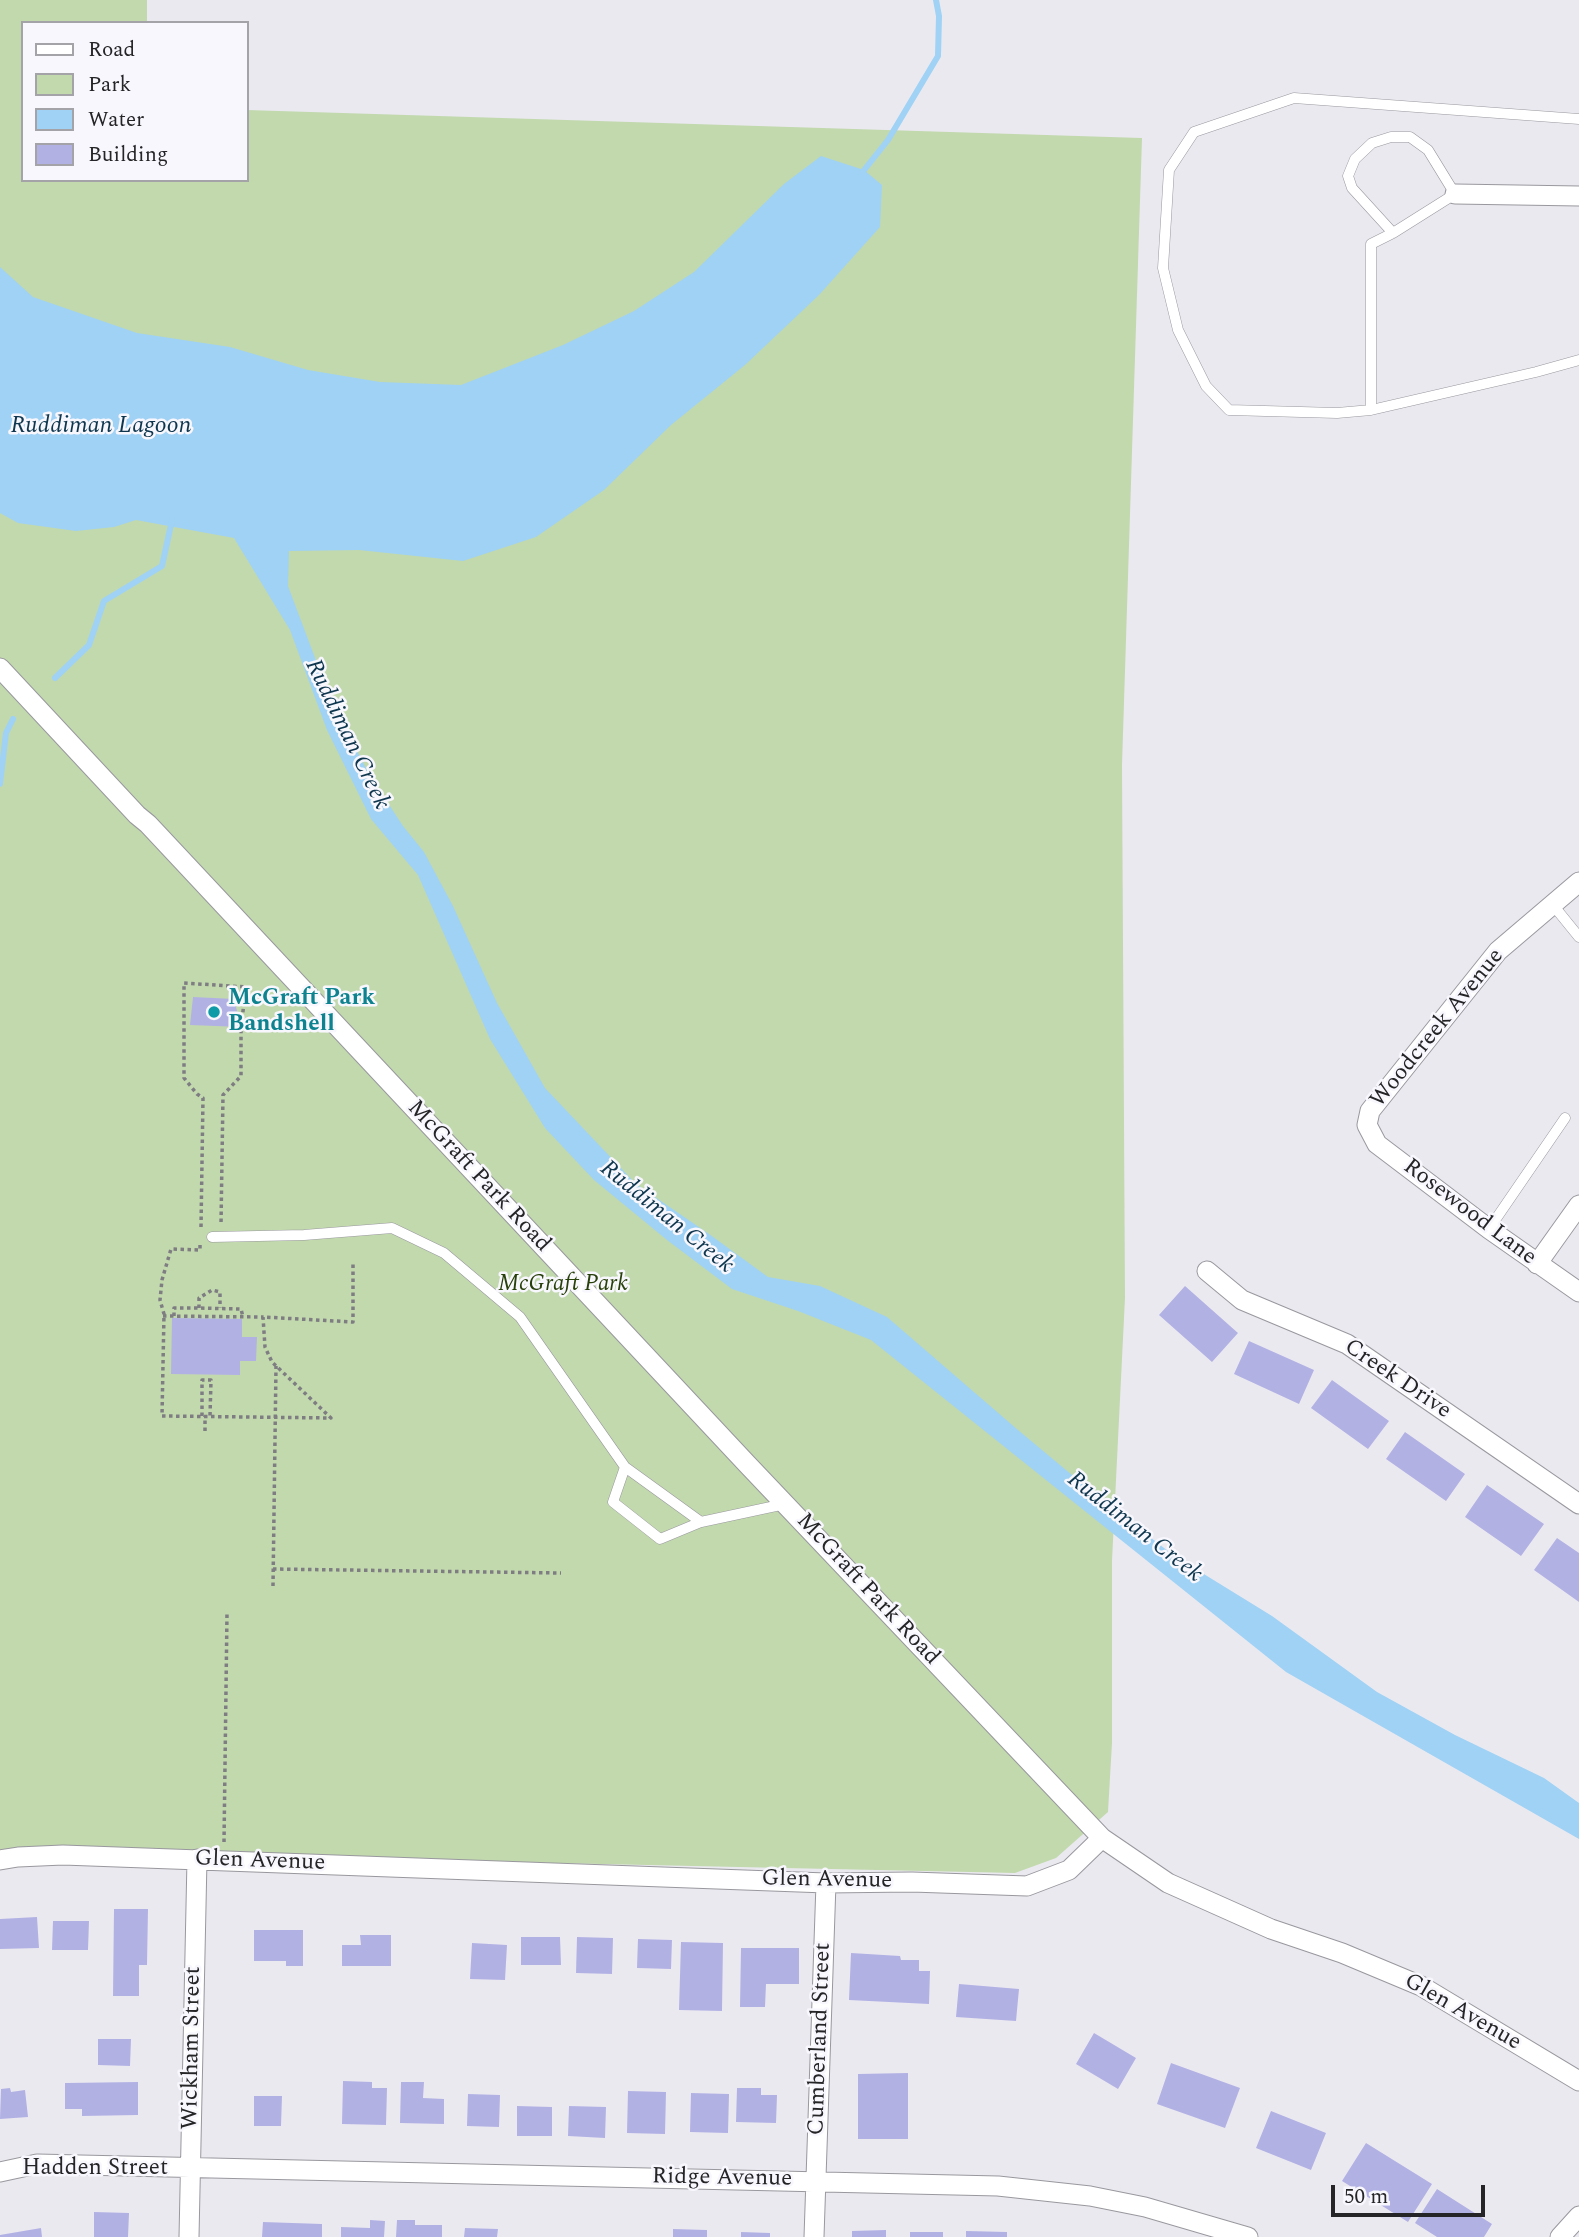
<!DOCTYPE html>
<style>
body{margin:0}
#map{position:relative;width:1579px;height:2237px;overflow:hidden;background:#ebe9f0;font-family:Spectral,serif}
canvas{display:block}
.legend{position:absolute;left:21px;top:21px;width:228px;height:161px;box-sizing:border-box;background:#f8f7fd;border:2px solid #a4a3a7;margin:0;padding:9px 12px;list-style:none;font-size:21px;color:#252527}
.legend li{display:flex;align-items:center;gap:14px;height:35px}
.legend b{width:35px;border:2px solid #a4a3a7}
.scale{position:absolute;left:1331px;top:2185px;width:154px;height:32px;box-sizing:border-box;border:4px solid #252527;border-top:0;padding-left:9px;font-size:21px;line-height:24px;white-space:nowrap;color:#252527;-webkit-text-stroke:5px #f8f7fd;paint-order:stroke}
</style>
<div id="map">
<canvas width="1579" height="2237"></canvas>
<ul class="legend">
<li><b style="height:9px;background:#fff"></b>Road</li>
<li><b style="height:19px;background:#c2d9ae"></b>Park</li>
<li><b style="height:19px;background:#9fd2f5"></b>Water</li>
<li><b style="height:19px;background:#b2b1e4"></b>Building</li>
</ul>
<div class="scale">50 m</div>
</div>
<script>
const context = document.querySelector('canvas').getContext('2d');
context.lineJoin = 'round';
function fillPath(path, color) { context.fillStyle = color; context.fill(path, 'evenodd'); }
const poly = rows => new Path2D(rows.map(r => 'M' + r).join(''));
function stroke(path, color, width, dash) { context.strokeStyle = color; context.lineWidth = width; context.lineCap = dash ? 'butt' : 'round'; context.setLineDash(dash || []); context.stroke(path); }
function label(font, color, halo, rows, align = 'center') {
  context.font = font + ' Spectral,serif'; context.lineWidth = 5; context.setLineDash([]); context.textBaseline = 'middle'; context.strokeStyle = halo; context.fillStyle = color; for (const [text, x, y, turn = 0] of rows) {
    context.save(); context.translate(x, y); context.rotate((+turn || 0) * Math.PI / 180); context.textAlign = isNaN(turn) ? turn : align; if (halo) context.strokeText(text, 0, 0); context.fillText(text, 0, 0); context.restore();
  }
}
fillPath(poly([
 [0,0,147,0,147,23,23,23,23,180,247,180,247,110,1142,138,1122,765,1125,1298,1112,1561,1112,1743,1108,1812,1056,1858,1015,1873,0,1851]
]), '#c2d9ae');
fillPath(poly([
 [821,156,864,170,882,185,880,227,819,295,745,365,671,425,604,490,536,537,463,561,359,550,289,551,288,586,332,703,369,774,403,826,424,852,453,906,497,1003,545,1088,636,1184,709,1234,768,1277,820,1286,887,1317,1018,1430,1096,1495,1173,1555,1272,1616,1377,1692,1455,1735,1544,1778,1579,1803,1579,1839,1286,1672,871,1340,798,1311,732,1289,667,1240,594,1180,545,1128,490,1039,418,875,371,819,327,730,290,630,234,538,136,520,114,527,76,531,18,523,0,513,0,267,33,297,137,333,230,347,308,370,380,382,461,385,563,345,634,311,694,272,784,184]
]), '#9fd2f5');
stroke(poly([
 [861,174,888,140,938,56,939,16,936,0],
 [55,678,89,645,104,601,162,566,172,520],
 [0,784,6,733,13,719]
]), '#9fd2f5', 6);
fillPath(poly([
 [193,997,234,999,241,1027,190,1025],
 [1185,1286,1238,1333,1212,1362,1159,1315],
 [172,1318,242,1319,242,1337,257,1337,256,1361,240,1361,240,1375,171,1374],
 [1249,1341,1314,1370,1299,1404,1234,1374],
 [1332,1380,1389,1421,1368,1449,1311,1408],
 [1405,1432,1465,1474,1446,1501,1386,1459],
 [1487,1485,1544,1524,1521,1556,1465,1517],
 [1557,1538,1579,1553,1579,1602,1534,1570],
 [114,1909,148,1909,147,1965,139,1965,139,1996,113,1996],
 [37,1917,39,1948,0,1949,0,1919],
 [53,1921,89,1921,88,1950,52,1950],
 [254,1930,303,1930,303,1966,286,1966,286,1961,254,1961],
 [360,1935,391,1935,391,1966,342,1966,342,1945,361,1945],
 [521,1937,560,1937,561,1965,521,1965],
 [577,1937,613,1938,612,1974,576,1973],
 [638,1939,672,1940,671,1969,637,1968],
 [681,1942,723,1943,722,2011,679,2010],
 [472,1943,507,1945,505,1980,470,1979],
 [741,1948,799,1948,799,1984,766,1984,765,2007,740,2007],
 [851,1953,900,1956,901,1960,919,1960,919,1971,930,1971,929,2004,849,2000],
 [959,1984,1019,1989,1016,2021,956,2017],
 [1094,2033,1136,2058,1118,2089,1076,2064],
 [98,2039,131,2039,130,2066,98,2065],
 [1171,2063,1240,2088,1225,2128,1157,2104],
 [908,2073,908,2139,858,2139,858,2074],
 [343,2081,372,2082,372,2088,387,2088,386,2125,342,2124],
 [138,2082,138,2115,82,2116,82,2109,65,2109,65,2083],
 [401,2082,424,2082,423,2098,444,2099,444,2124,400,2123],
 [10,2088,11,2092,25,2090,28,2117,0,2119,1,2089],
 [737,2088,761,2088,761,2095,777,2095,776,2123,736,2122],
 [628,2091,666,2092,665,2134,627,2133],
 [691,2093,729,2094,728,2133,690,2132],
 [468,2094,500,2095,499,2127,467,2126],
 [254,2096,282,2096,281,2126,254,2126],
 [517,2106,552,2107,552,2136,517,2136],
 [569,2106,606,2107,605,2138,568,2136],
 [1271,2111,1326,2133,1311,2170,1256,2148],
 [1366,2143,1432,2184,1408,2222,1342,2181],
 [1437,2189,1492,2224,1484,2237,1437,2237,1415,2223],
 [94,2212,129,2213,128,2237,94,2237],
 [370,2220,385,2221,384,2237,341,2237,341,2227,370,2228],
 [397,2220,415,2220,415,2225,442,2225,442,2237,396,2237],
 [263,2222,322,2224,322,2237,262,2237],
 [41,2228,42,2237,0,2237,0,2235],
 [465,2228,498,2229,497,2237,464,2237],
 [673,2229,707,2230,707,2237,673,2237],
 [886,2230,886,2237,852,2237,852,2231],
 [966,2231,1007,2232,1007,2237,966,2237],
 [741,2232,770,2233,770,2237,741,2237],
 [910,2232,943,2232,943,2237,910,2237]
]), '#b2b1e4');
const lane = poly([
 [1393,233,1352,188,1348,176,1355,159,1372,143,1391,137,1410,137,1428,150,1455,194,1393,233,1371,244,1371,410,1536,372,1579,360],
 [1371,410,1337,413,1229,410,1206,386,1178,330,1163,268,1169,170,1194,132,1294,98,1579,119],
 [1553,905,1579,937],
 [1489,1229,1565,1118],
 [212,1237,304,1235,392,1228,444,1253,520,1317,625,1467,701,1522,785,1504],
 [625,1467,613,1502,660,1539,701,1522]
]);
const street = poly([
 [1455,194,1579,196],
 [0,668,137,815,148,824,747,1464,1102,1838,1168,1883,1271,1929,1342,1953,1421,1986,1579,2081],
 [1579,882,1498,951,1370,1111,1367,1125,1377,1144,1489,1229,1579,1292],
 [1537,1264,1579,1205],
 [1207,1271,1242,1300,1347,1344,1579,1504],
 [0,1860,18,1857,63,1855,826,1883,912,1882,1027,1886,1069,1870,1102,1838],
 [0,2172,37,2164,998,2186,1090,2196,1145,2207,1248,2237],
 [189,2237,197,1859],
 [814,2237,826,1883],
 [1560,2237,1579,2216]
]);
stroke(lane, '#99989e', 11);
stroke(street, '#99989e', 21);
stroke(poly([
 [201,1227,203,1098,197,1094,184,1078,184,983,246,987,241,1027,241,1076,223,1095,221,1224],
 [200,1245,200,1250,171,1249,162,1280,160,1300,164,1314,162,1416,331,1418,272,1362,265,1347,263,1317,353,1322,353,1263],
 [199,1308,199,1298,212,1290,220,1292,220,1308],
 [163,1316,263,1317],
 [174,1316,174,1308,199,1308,241,1309,243,1317],
 [202,1416,202,1380,211,1380,210,1416],
 [205,1431,205,1416],
 [273,1569,561,1573],
 [273,1586,276,1366],
 [224,1842,227,1613]
]), '#7e7d82', 3.5, [3.5, 3.5]);
stroke(lane, '#fff', 10);
stroke(street, '#fff', 19);
for (const [x, y, r, color] of [
 [214,1012,7,"#0f9aa8"]
]) { const dot = new Path2D(); dot.arc(x, y, r, 0, 2 * Math.PI); context.fillStyle = color; context.fill(dot); stroke(dot, '#f8f7fd', 2.5); }
label('bold 23px', '#0d838f', '#f8f7fd', [
 ["McGraft Park",228,999],
 ["Bandshell",228,1025]
], 'left');
label('23px', '#252527', '#f8f7fd', [
 ["Woodcreek Avenue",1438,1029,-51],
 ["McGraft Park Road",478,1177,47],
 ["Rosewood Lane",1469,1213,37],
 ["Creek Drive",1397,1380,34],
 ["McGraft Park Road",867,1590,47],
 ["Glen Avenue",260,1862,2],
 ["Glen Avenue",827,1881,1],
 ["Glen Avenue",1462,2013,30],
 ["Cumberland Street",821,2039,-88],
 ["Wickham Street",193,2048,-89],
 ["Hadden Street",95,2169],
 ["Ridge Avenue",722,2179,1]
]);
label('italic 23px', '#28400a', '#f8f7fd', [
 ["McGraft Park",563,1285]
]);
label('italic 24px', '#0e374f', '#f8f7fd', [
 ["Ruddiman Lagoon",101,427],
 ["Ruddiman Creek",346,735,64],
 ["Ruddiman Creek",666,1218,39],
 ["Ruddiman Creek",1134,1528,38]
]);
</script>
